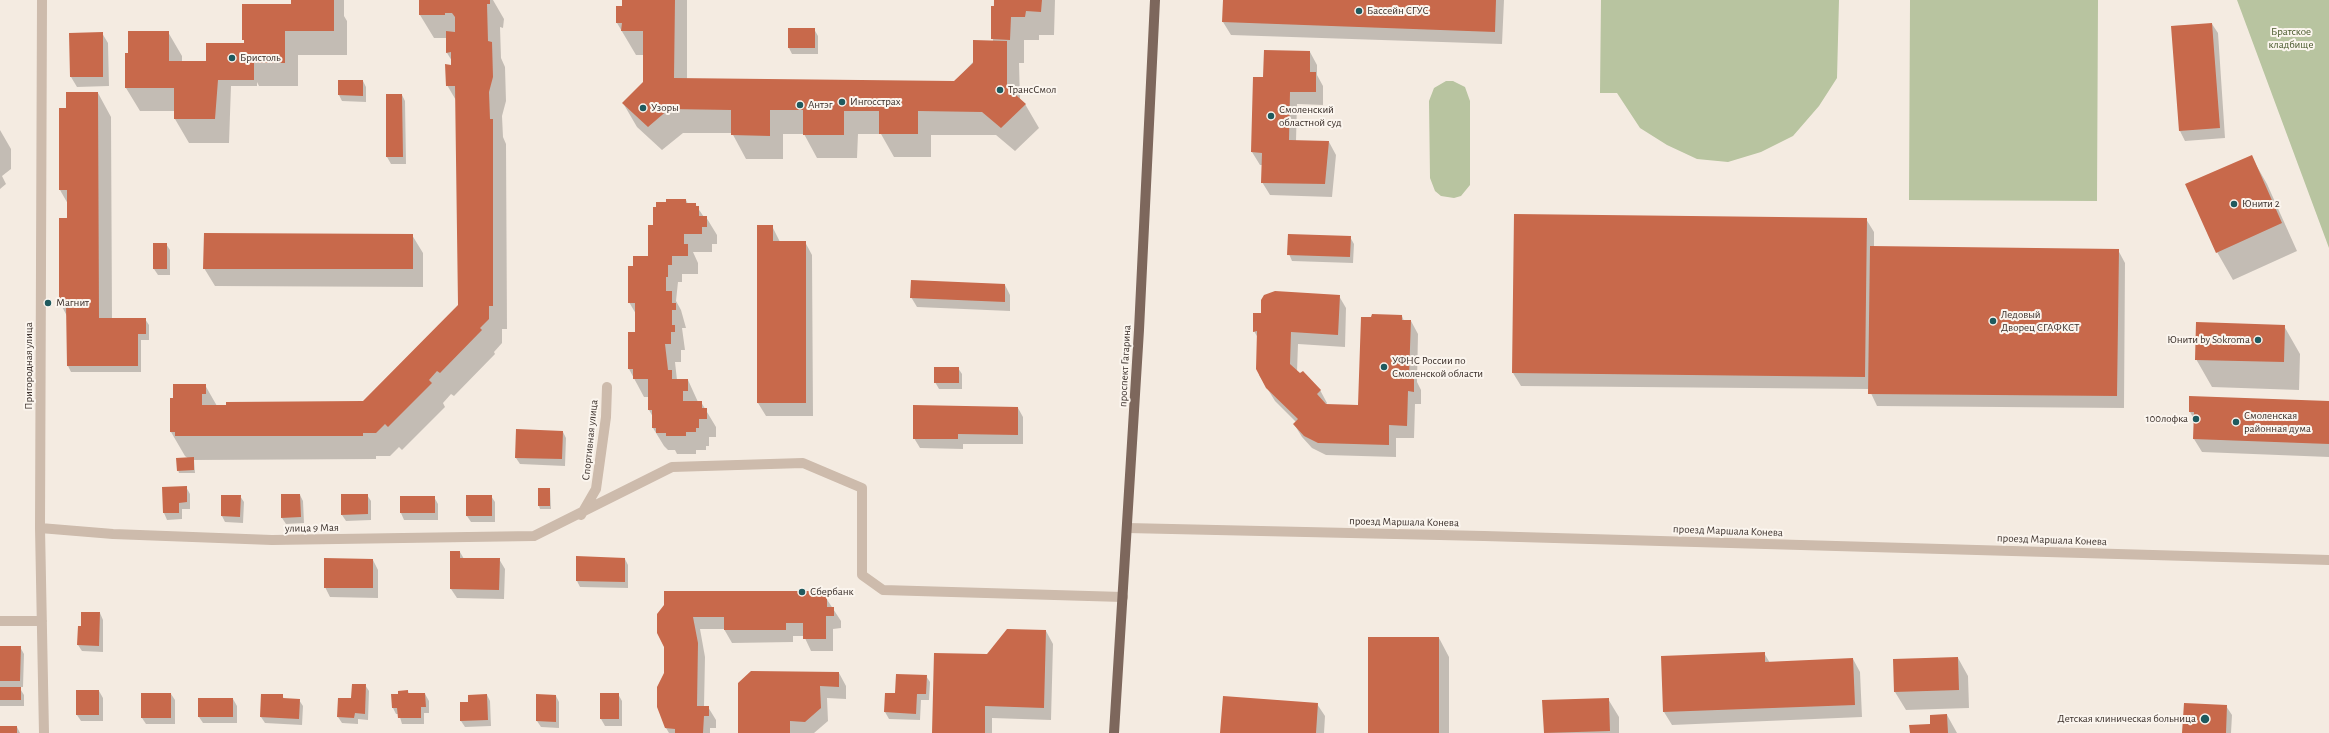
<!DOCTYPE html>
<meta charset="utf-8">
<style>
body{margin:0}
canvas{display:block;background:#f4ebe1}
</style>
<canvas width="2329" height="733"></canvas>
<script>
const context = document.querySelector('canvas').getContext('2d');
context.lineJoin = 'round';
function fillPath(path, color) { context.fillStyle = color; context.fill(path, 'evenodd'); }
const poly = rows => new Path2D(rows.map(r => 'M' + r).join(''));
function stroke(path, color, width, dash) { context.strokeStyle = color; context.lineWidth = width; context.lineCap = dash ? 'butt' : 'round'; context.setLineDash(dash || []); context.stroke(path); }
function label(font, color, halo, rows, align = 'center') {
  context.font = font + ' "Alegreya Sans",sans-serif'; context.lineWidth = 4; context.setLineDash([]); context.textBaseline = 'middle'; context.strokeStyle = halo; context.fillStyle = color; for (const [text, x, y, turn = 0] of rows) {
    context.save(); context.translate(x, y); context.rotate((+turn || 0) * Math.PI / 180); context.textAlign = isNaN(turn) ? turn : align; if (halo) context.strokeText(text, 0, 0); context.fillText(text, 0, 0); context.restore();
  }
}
fillPath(poly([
 [1601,0,1839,0,1837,78,1819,106,1793,136,1761,152,1728,162,1697,159,1667,145,1640,128,1617,93,1600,93],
 [1910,0,2098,0,2097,201,1909,200],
 [2237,0,2329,0,2329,248],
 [1446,81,1453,81,1465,87,1470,101,1470,185,1461,196,1454,198,1441,196,1435,191,1430,178,1429,101,1434,88]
]), '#b8c4a0');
fillPath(poly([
 [292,0,344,0,344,16,347,21,347,55,298,55,298,86,259,86,257,82,257,86,231,86,229,143,189,143,175,119,175,111,140,111,126,88,168,32,182,56,182,62,207,62,244,44,292,5],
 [420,0,493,0,504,19,503,28,500,27,501,58,505,67,506,101,502,116,503,137,506,144,507,329,502,329,502,343,494,352,495,354,454,396,451,394,443,403,445,407,402,450,399,447,390,456,376,456,376,459,194,460,195,473,179,473,178,470,189,459,185,456,171,432,171,399,205,385,217,406,363,402,459,306,457,102,447,85,452,61,447,53,447,38,434,38,420,15],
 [623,0,687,0,687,79,954,82,993,41,994,0,1055,0,1054,35,1039,35,1039,40,1024,40,1024,63,1019,63,1020,100,1025,104,1039,128,1015,151,996,135,931,135,931,157,894,157,881,134,858,134,857,158,817,158,804,134,783,134,783,159,746,159,732,133,683,133,662,150,637,127,623,103,644,83,644,55,636,55,617,23,617,7,622,7],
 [1224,0,1504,0,1502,44,1231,35,1223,22],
 [2212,24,2218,33,2225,138,2185,141,2180,131,2172,26],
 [814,29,818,36,818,54,792,54,789,48],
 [102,33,108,43,109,86,77,87,71,77,70,34],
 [1310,52,1317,65,1317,75,1323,86,1323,105,1297,104,1296,141,1329,142,1336,155,1332,197,1270,195,1262,182,1263,165,1260,165,1252,152,1254,78,1264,78],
 [363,81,366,87,366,102,342,101,339,95],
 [98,93,111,117,112,319,145,319,149,325,149,340,141,340,141,372,71,372,68,366,67,316,60,303,68,204,60,190],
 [387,95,402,95,405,101,406,164,391,164,387,157],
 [0,130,11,149,11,169,2,176,6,184,0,189],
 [2251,156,2267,184,2297,251,2233,280,2217,252],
 [686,200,688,204,695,204,704,217,706,217,717,235,717,244,712,244,712,252,693,252,698,263,698,274,682,274,682,282,678,282,676,301,681,310,686,328,682,328,685,350,681,350,681,362,675,362,677,380,688,380,698,402,701,402,716,427,716,437,709,437,709,446,706,446,706,450,696,450,696,454,677,454,675,450,668,450,664,446,653,428,653,417,649,410,649,397,644,397,629,369,629,333,636,333,636,314,629,302,634,267,649,257,654,226],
 [1866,219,1874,232,1874,247,2118,250,2125,263,2124,408,1877,406,1869,389,1521,386,1513,373],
 [758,226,772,226,780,242,805,242,812,255,813,416,766,416,758,403],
 [412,235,423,253,423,287,215,286,204,268],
 [1350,237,1354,244,1353,263,1292,261,1289,254],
 [166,244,170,250,170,275,158,275,154,269],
 [1005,285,1010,295,1010,311,917,307,911,297],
 [1270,293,1339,296,1346,308,1345,347,1298,344,1297,372,1320,390,1327,403,1326,405,1358,406,1402,316,1404,321,1411,321,1418,334,1417,382,1421,390,1421,404,1415,404,1414,438,1396,438,1396,457,1326,455,1312,448,1302,437,1294,424,1296,422,1275,401,1259,375,1258,338,1254,331,1262,314,1262,301],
 [2284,326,2300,354,2299,390,2212,387,2196,359],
 [958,368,962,374,962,389,939,389,935,382],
 [2329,402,2329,457,2202,452,2194,439,2195,421,2190,412],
 [1018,408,1023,417,1023,444,963,444,963,449,920,448,914,438],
 [563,432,566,438,565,466,520,464,516,458],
 [186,487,190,494,190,509,182,509,182,519,167,520,164,513,163,488],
 [550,489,551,509,540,509,539,506],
 [300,495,303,501,304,523,286,524,282,518],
 [367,495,371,501,371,520,346,521,342,515],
 [222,496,240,496,244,502,243,523,225,522,222,516],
 [467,496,491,496,495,502,495,522,471,522,467,516],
 [401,497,434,497,438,504,438,520,404,520,401,513],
 [460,552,464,559,499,559,505,569,504,599,457,598,451,589],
 [625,559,628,565,628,588,580,587,577,581],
 [373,560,378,570,378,598,330,597,325,587],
 [826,598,841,621,841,628,833,629,833,651,811,651,804,636,793,636,793,642,732,643,724,629,700,629,705,657,704,707,708,707,716,720,716,728,710,728,710,733,669,733,666,728,665,646,658,614],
 [100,613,103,620,103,652,82,651,78,645,79,627,82,627],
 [1046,631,1053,644,1051,720,992,718,992,733,933,733,987,655],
 [1439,638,1449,657,1449,733,1369,733],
 [0,647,20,647,24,654,23,687,19,687,24,695,24,706,0,706],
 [1764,653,1770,663,1853,659,1860,672,1862,717,1672,725,1664,712,1662,657],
 [1958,658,1968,676,1969,708,1906,710,1895,692],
 [839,673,846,686,846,699,827,698,828,721,814,733,739,733],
 [926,676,930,682,929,700,921,700,920,720,889,719,885,712,886,694,896,694],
 [365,685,369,691,368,720,358,719,358,724,342,723,338,717],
 [99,691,103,698,103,721,81,721,77,715],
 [408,691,409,694,425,694,429,701,429,713,424,713,424,724,402,724,399,714,396,714,393,708,399,695],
 [142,694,171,694,175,700,175,724,146,724,142,718],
 [601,694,618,694,622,701,622,726,605,726,601,719],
 [282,695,284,699,299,700,303,706,302,725,265,723,261,717],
 [487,695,490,701,491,726,465,727,461,721,469,703],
 [556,696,559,702,559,728,541,727,537,721],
 [233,699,237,706,237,723,203,723,199,717],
 [1608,699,1619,717,1619,733,1545,733,1543,701],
 [1317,704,1325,716,1324,733,1221,733],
 [2226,706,2232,715,2231,733,2183,733],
 [1947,715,1957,733,1911,733,1931,725],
 [0,727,17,727,20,733,0,733]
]), '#0003');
fillPath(poly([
 [291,0,334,0,334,31,285,31,285,63,254,63,254,80,218,80,215,119,174,119,174,88,125,88,125,53,128,53,128,31,169,31,169,61,206,61,206,43,244,43,244,40,242,40,242,4,291,4],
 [419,0,490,0,490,4,487,4,488,41,492,42,493,77,489,92,490,119,493,119,493,306,489,306,489,319,480,328,482,330,440,373,437,371,429,380,432,383,388,427,385,424,376,433,363,433,363,436,175,436,175,432,170,432,170,398,173,398,173,384,206,384,206,394,202,394,202,405,226,405,226,402,363,401,458,305,455,86,446,86,445,64,451,65,451,52,446,53,446,31,455,32,455,17,452,13,445,13,445,15,419,15],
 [622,0,675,0,674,78,954,81,973,63,973,40,1007,41,1007,87,1026,104,1001,128,982,112,918,111,918,134,879,134,879,111,844,111,844,135,803,135,803,110,770,110,770,136,731,135,731,110,669,109,648,127,622,103,643,82,643,31,621,31,622,23,616,23,616,6,622,6],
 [994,0,1042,0,1041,12,1026,11,1025,17,1011,17,1010,40,991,39,991,6,994,6],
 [1223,0,1496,0,1495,32,1222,22],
 [2212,23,2220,128,2179,131,2171,26],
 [788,28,815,28,815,48,788,48],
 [103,32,103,77,70,77,69,33],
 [1264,50,1310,51,1310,72,1316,72,1316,92,1290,92,1289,140,1329,141,1325,184,1261,183,1262,153,1251,152,1253,77,1263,77],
 [338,80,363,80,363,96,338,95],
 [66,92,98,92,99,318,146,318,146,334,138,334,138,366,67,366,66,304,59,304,59,218,67,218,67,190,59,190,59,108,66,108],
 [386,94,402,94,403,157,386,157],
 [2252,155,2282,223,2216,253,2185,184],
 [666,199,686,199,686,203,696,203,696,206,699,206,699,216,707,216,707,227,702,227,702,234,684,234,684,244,688,244,688,256,672,256,672,265,668,265,668,277,666,277,666,291,672,291,672,303,676,303,676,310,672,310,672,325,675,325,675,332,671,332,671,344,665,344,668,370,672,370,672,379,688,379,688,391,683,391,683,401,702,401,702,408,707,408,707,419,699,419,699,428,696,428,696,432,686,432,686,436,666,436,666,433,656,433,656,428,652,428,652,410,648,410,648,379,633,379,633,369,628,369,628,332,635,332,635,303,628,303,628,266,633,266,633,256,648,256,648,225,653,225,653,207,656,207,656,202,666,202],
 [1514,214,1867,218,1865,377,1512,373],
 [757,225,773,225,773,241,806,241,806,403,757,403],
 [204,233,413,234,413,269,203,269],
 [1288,234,1351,236,1350,257,1287,255],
 [153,243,167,243,167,269,153,269],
 [1870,246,2119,249,2117,396,1868,394],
 [911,280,1005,284,1005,302,910,298],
 [1275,291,1340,295,1338,335,1291,332,1290,364,1300,373,1303,371,1321,390,1317,394,1326,404,1358,405,1361,317,1371,317,1372,314,1402,315,1402,320,1411,320,1409,376,1414,376,1414,392,1408,391,1407,426,1389,425,1389,445,1318,443,1304,436,1293,424,1298,419,1266,388,1256,369,1257,331,1253,332,1253,313,1261,313,1261,300,1264,295],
 [2196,322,2285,325,2284,362,2195,360],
 [934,367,959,367,959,383,934,383],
 [2189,396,2329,401,2329,444,2193,439,2194,412,2189,412],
 [913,405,1018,407,1018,435,958,434,958,439,913,439],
 [516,429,563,431,562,459,515,458],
 [194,457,194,470,177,471,176,458],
 [187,486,187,502,179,503,179,513,163,513,162,487],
 [538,488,550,488,550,506,538,506],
 [281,494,300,494,301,517,281,518],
 [341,494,368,494,368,514,341,515],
 [221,495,241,495,240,517,221,516],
 [466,495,492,495,492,516,466,516],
 [400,496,435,496,435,513,400,513],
 [450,551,460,551,460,558,500,558,499,590,450,589],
 [576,556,625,558,625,582,576,581],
 [324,558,373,559,373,588,324,588],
 [664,591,813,591,827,597,827,607,834,607,834,616,826,616,826,639,803,639,803,623,786,623,786,630,724,630,724,617,693,617,698,643,697,706,709,706,709,716,704,716,703,733,675,733,675,729,665,728,657,707,657,687,664,673,664,647,657,633,657,614,664,605],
 [81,612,100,612,99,646,77,645,78,626,81,626],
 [1007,629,1046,630,1044,708,985,706,985,733,932,733,934,653,987,654],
 [1368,637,1439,637,1439,733,1368,733],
 [0,646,21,646,20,681,0,681],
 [1765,652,1765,662,1853,658,1855,705,1663,712,1661,656],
 [1958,657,1959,690,1894,692,1893,659],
 [751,671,839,672,839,687,820,686,821,708,805,722,790,721,790,733,738,733,738,683],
 [896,674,927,675,926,694,917,694,916,714,884,712,885,693,895,693],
 [352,684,366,684,365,714,355,713,354,718,337,717,338,698,351,698],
 [0,687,21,687,21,700,0,700],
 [76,690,99,690,99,715,76,715],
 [408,690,408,693,425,693,426,707,421,707,421,718,398,718,397,708,392,708,391,694,398,694,398,691],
 [141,693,171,693,171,718,141,718],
 [600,693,619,693,619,719,600,719],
 [261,694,283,694,283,698,300,699,299,719,260,717],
 [487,694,488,720,460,721,460,702,468,702,468,695],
 [536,694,556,695,556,722,536,721],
 [1223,696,1318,703,1316,733,1220,733],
 [198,698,233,698,233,717,198,717],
 [1609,698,1610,731,1544,733,1542,700],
 [2184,703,2227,705,2226,733,2182,733],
 [1947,714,1948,733,1910,733,1909,725,1930,724,1930,715],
 [0,726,17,726,17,733,0,733]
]), '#c8694b');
stroke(poly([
 [42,0,40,528,44,733],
 [581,515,596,489,606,417,607,387],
 [40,528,113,534,272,540,534,536,672,467,803,463,862,488,862,575,883,590,1123,597],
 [1127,528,1484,536,2329,560],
 [0,621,42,621]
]), '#cdbbac', 10);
stroke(poly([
 [1114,733,1139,330,1155,0]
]), '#7d675c', 10);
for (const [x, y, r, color] of [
 [1359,11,4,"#1f5a5e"],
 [232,58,4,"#1f5a5e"],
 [1000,90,4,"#1f5a5e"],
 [842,102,4,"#1f5a5e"],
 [800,105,4,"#1f5a5e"],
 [643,108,4,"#1f5a5e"],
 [1271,116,4,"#1f5a5e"],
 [2234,204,4,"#1f5a5e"],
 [48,303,4,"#1f5a5e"],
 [1993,321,4,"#1f5a5e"],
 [2258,340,4,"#1f5a5e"],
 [1384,367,4,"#1f5a5e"],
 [2196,419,4,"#1f5a5e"],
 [2236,422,4,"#1f5a5e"],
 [802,592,4,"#1f5a5e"],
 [2205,719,5,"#1f5a5e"]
]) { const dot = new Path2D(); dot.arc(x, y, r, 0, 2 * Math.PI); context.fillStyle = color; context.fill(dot); stroke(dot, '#fbf5ee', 1.5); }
label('11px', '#3b302b', '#fbf5ee', [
 ["Бассейн СГУС",1367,11],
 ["Бристоль",240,58],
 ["ТрансСмол",1008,90],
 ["Ингосстрах",850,102],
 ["Антэг",808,105],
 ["Узоры",651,108],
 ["Смоленский",1279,110],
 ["областной суд",1279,123],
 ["Юнити 2",2242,204],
 ["Магнит",56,303],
 ["Ледовый",2001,315],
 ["Дворец СГАФКСТ",2001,328],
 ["Юнити by Sokroma",2250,340,"right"],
 ["УФНС России по",1392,361],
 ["Смоленской области",1392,374],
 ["Смоленская",2244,416],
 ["районная дума",2244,429],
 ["100лофка",2188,419,"right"],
 ["Сбербанк",810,592],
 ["Детская клиническая больница",2196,719,"right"]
], 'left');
label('11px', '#4a5a2e', '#fbf5ee', [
 ["Братское",2291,32],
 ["кладбище",2291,45]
]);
label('11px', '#3b302b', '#fbf5ee', [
 ["Пригородная улица",29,366,-90],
 ["проспект Гагарина",1125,366,-87],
 ["Спортивная улица",590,440,-84],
 ["проезд Маршала Конева",1404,522,1],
 ["улица 9 Мая",312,528,-1],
 ["проезд Маршала Конева",1728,531,2],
 ["проезд Маршала Конева",2052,540,2]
]);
</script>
